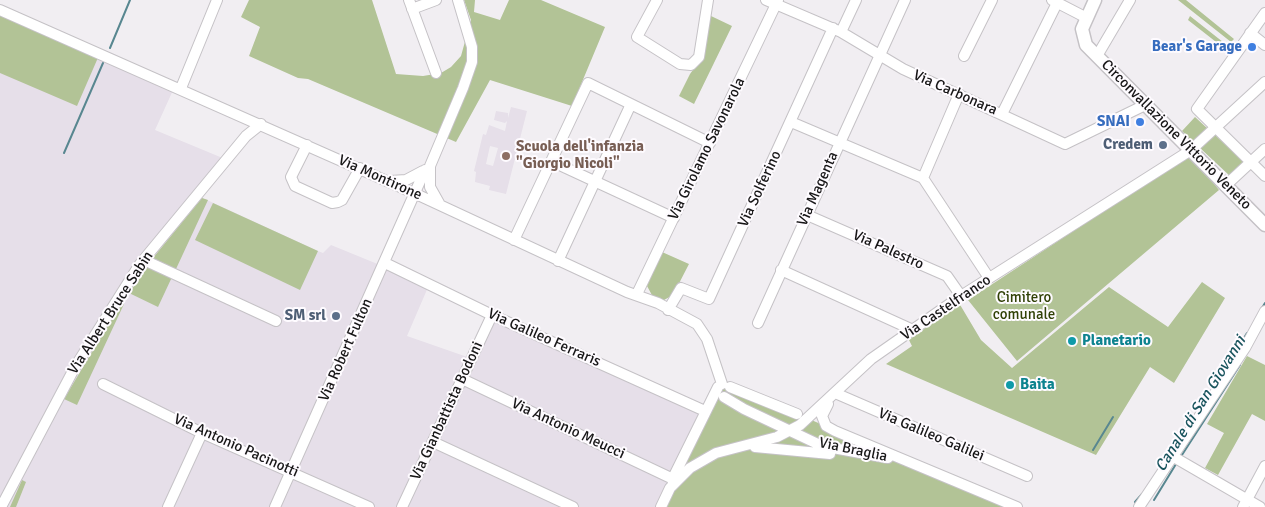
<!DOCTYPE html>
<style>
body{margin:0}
canvas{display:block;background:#f1eef2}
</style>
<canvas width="1265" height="507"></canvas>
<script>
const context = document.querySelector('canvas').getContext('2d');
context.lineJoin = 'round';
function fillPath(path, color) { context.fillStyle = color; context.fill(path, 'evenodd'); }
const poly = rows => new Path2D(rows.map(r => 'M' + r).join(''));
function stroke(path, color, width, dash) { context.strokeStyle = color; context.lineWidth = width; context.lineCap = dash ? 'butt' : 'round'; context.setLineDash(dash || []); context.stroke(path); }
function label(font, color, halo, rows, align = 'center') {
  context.font = font + ' Signika,sans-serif'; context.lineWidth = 4; context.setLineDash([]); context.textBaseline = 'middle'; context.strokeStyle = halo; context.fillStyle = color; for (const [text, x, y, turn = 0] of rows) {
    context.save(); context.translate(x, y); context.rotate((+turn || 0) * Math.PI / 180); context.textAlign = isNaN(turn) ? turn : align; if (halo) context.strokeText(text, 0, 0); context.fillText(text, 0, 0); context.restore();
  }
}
fillPath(poly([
 [0,10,174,88,155,130,225,159,194,194,318,251,323,253,331,245,429,285,407,336,473,359,493,313,704,409,660,507,0,507],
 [511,107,527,111,506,194,489,190,490,186,475,182,476,172,474,171,483,134,486,135,489,125,505,131,507,121,505,123,494,120,496,111,508,113,508,118],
 [490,146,498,148,493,166,486,164]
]), '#e6dfe9');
fillPath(poly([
 [249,0,372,0,396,74,423,76,441,73,451,67,461,56,471,20,464,0,475,0,474,12,500,20,509,0,541,0,605,27,572,106,490,80,456,142,308,79,298,78,249,56,260,27,241,17],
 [1178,0,1186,0,1234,39,1231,42],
 [0,10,100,53,77,106,0,73],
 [711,16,732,26,694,104,679,96,690,74,701,59],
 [1190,16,1228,46,1225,49,1188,20],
 [1195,117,1208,129,1194,143,1182,131],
 [1214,134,1245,163,1231,177,1200,148],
 [1191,154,1219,190,1017,361,968,300],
 [202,198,208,200,176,269,153,258],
 [213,203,318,251,300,290,195,240],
 [662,252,689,264,673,295,664,300,653,297,647,286],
 [147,266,172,277,158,307,129,293],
 [1202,282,1225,298,1174,383,1150,367,1096,455,886,364,912,346,909,340,959,303,981,340,1012,368,1109,287,1168,327],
 [121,303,124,304,77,405,64,399],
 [1247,356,1265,365,1265,421,1252,414,1218,475,1205,468,1224,433,1207,424],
 [718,380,830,428,1006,507,660,507],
 [22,480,26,482,16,507,10,507]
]), '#b2c396');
stroke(poly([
 [110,48,130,0],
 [64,153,103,63],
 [1262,308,1265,303],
 [1222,374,1247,333],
 [1093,450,1113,417],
 [1180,458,1240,365],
 [1154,500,1176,464],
 [1135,502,1142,494]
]), '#588790', 2);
const minor = poly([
 [409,0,436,73],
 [657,0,637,37,680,64,691,65,699,57,708,0],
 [766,0,841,32,903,69,1065,144,1145,105],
 [1052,0,1085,17],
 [412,9,436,0],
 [0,10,416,194,627,292,658,303,697,324,707,339,722,384],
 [1265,13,1197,109,1265,176],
 [841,32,856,0],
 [1250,33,1265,45],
 [964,56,992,0],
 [1097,56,1130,0],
 [181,88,217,0],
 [1002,114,1057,3],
 [791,122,923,178,989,278],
 [307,145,291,177,295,186,332,203,338,202,342,200,360,168],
 [551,161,674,218],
 [923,178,959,94],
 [390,181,406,180,423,171],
 [1225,186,1265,149],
 [439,203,430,187,430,166,463,88,472,62,472,47,458,0],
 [807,215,947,276,961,296],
 [514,240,588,83,710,143],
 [144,260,276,321],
 [558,261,631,104],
 [385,263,492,315,705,411],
 [781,270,913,330],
 [637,294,778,0],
 [668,310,681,288,709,299,833,28],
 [758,323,905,0],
 [462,379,673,479],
 [103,384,202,433,369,507],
 [730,387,797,414],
 [835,393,1027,476],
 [724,397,744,409,822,446,888,458],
 [828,404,822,416,826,426,835,431,1017,507],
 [433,442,573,507],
 [755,447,830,454],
 [1172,456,1260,507],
 [672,480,718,387],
 [1,507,75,367,140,264,246,136,261,124],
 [168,507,202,433],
 [275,507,425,170],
 [402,507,492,315],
 [661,507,670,488,690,468,716,453,777,437,800,425,871,359,961,296,1191,150,1265,82],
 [1139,507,1245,348,1265,311],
 [1243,507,1265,466]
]);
const major = poly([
 [1095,0,1082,29,1086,45,1265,225]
]);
stroke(minor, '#c5c2c6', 12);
stroke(major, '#c5c2c6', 15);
stroke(minor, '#fff', 10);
stroke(major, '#fff', 12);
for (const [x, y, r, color] of [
 [1252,47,5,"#3f7fe0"],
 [1140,122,5,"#3f7fe0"],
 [1163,145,5,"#5c6f8a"],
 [506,156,5,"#8d6e63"],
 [336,316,5,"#5c6f8a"],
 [1072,341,5,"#0f9aa8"],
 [1010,385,5,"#0f9aa8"]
]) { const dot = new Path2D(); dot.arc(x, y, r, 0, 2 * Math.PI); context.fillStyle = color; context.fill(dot); stroke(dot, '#fefbff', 2); }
label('bold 15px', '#366cbe', '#fefbff', [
 ["Bear's Garage",1242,47],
 ["SNAI",1130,122]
], 'right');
label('15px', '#171617', '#fefbff', [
 ["Via Carbonara",955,93,24],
 ["Circonvallazione Vittorio Veneto",1176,135,45],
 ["Via Girolamo Savonarola",707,149,-64],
 ["Via Montirone",380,178,24],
 ["Via Solferino",760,189,-65],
 ["Via Magenta",818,189,-66],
 ["Via Palestro",888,250,24],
 ["Via Castelfranco",946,308,-34],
 ["Via Albert Bruce Sabin",111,313,-57],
 ["Via Galileo Ferraris",544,338,24],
 ["Via Robert Fulton",346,350,-66],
 ["Via Gianbattista Bodoni",447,411,-65],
 ["Via Antonio Meucci",568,429,25],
 ["Via Galileo Galilei",931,435,23],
 ["Via Antonio Pacinotti",236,446,24],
 ["Via Braglia",853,450,12]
]);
label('bold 15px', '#4e5e75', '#fefbff', [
 ["Credem",1153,145],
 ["SM srl",326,316]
], 'right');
label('bold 15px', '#785e54', '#fefbff', [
 ["Scuola dell'infanzia",516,147],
 ["\"Giorgio Nicoli\"",516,164]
], 'left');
label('15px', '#314107', '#fefbff', [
 ["Cimitero",1024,298],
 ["comunale",1024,315]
]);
label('bold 15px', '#0d838f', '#fefbff', [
 ["Planetario",1082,341],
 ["Baita",1020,385]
], 'left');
label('italic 16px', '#19545d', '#fefbff', [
 ["Canale di San Giovanni",1201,404,-58]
]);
</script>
